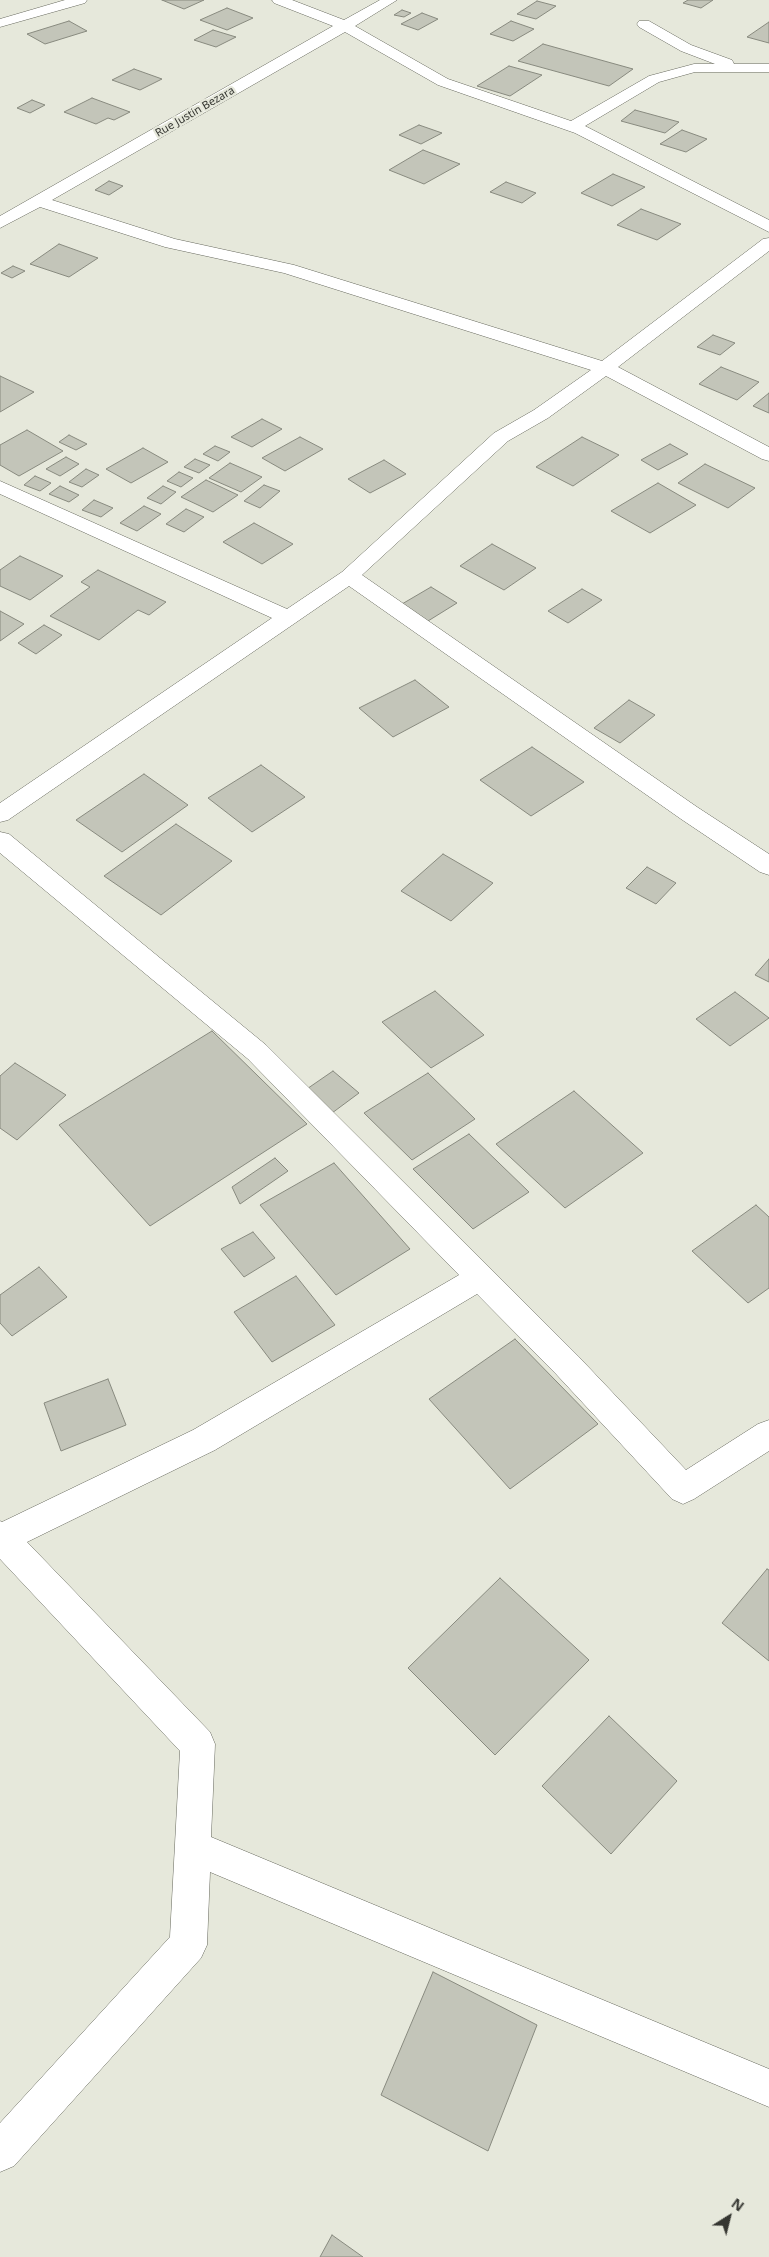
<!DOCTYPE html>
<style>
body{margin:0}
#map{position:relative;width:769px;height:2257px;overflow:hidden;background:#e6e8db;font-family:"Noto Sans",sans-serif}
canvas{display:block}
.north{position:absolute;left:704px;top:2192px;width:50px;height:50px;-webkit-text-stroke:4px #e6e8db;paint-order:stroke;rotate:36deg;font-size:14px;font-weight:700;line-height:20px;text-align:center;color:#353631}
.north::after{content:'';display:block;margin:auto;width:18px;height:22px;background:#353631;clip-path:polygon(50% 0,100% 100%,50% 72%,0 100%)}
</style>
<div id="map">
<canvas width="769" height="2257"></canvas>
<div class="north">N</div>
</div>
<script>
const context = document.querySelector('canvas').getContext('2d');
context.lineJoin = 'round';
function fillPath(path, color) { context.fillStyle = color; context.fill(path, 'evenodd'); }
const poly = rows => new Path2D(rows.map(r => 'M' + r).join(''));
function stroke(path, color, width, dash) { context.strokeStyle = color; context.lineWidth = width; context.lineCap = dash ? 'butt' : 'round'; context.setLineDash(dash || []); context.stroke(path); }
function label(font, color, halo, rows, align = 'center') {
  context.font = font + ' "Noto Sans",sans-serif'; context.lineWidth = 4.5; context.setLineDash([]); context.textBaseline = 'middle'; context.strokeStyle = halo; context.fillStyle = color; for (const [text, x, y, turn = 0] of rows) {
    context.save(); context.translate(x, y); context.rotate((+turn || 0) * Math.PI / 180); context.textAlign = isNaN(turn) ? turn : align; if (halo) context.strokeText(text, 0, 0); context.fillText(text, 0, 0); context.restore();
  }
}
const building = poly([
 [162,0,204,0,184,9,162,0],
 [688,0,713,0,701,8,683,3,688,0],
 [537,1,556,6,536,19,517,14,537,1],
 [227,8,253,18,227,30,200,20,227,8],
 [402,10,411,13,404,17,394,15,402,10],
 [422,13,438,19,418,30,401,24,422,13],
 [69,21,87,31,45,44,27,34,69,21],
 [511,21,534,29,513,41,490,34,511,21],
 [769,22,769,43,747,37,769,22],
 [213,30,236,37,216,47,194,40,213,30],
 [543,44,633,69,609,86,518,61,543,44],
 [509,66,542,75,510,96,477,86,509,66],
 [134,69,162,79,140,90,112,80,134,69],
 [92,98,130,112,114,120,108,118,96,124,64,112,92,98],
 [32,100,45,105,30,113,17,108,32,100],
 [635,110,679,122,665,133,621,121,635,110],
 [419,125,442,133,421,144,399,135,419,125],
 [682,130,707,139,686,152,660,144,682,130],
 [423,150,460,164,424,184,389,170,423,150],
 [613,174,645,187,612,206,581,193,613,174],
 [109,181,123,186,109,195,95,190,109,181],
 [506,182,536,193,522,203,490,192,506,182],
 [641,209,681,224,657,240,617,225,641,209],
 [59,244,98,258,69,277,30,264,59,244],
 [13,266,25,271,12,278,1,273,13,266],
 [713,335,735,343,720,355,697,347,713,335],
 [721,367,759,382,737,400,699,384,721,367],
 [0,376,34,392,0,412,0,376],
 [769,393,769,413,753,406,769,393],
 [262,419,282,429,252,447,231,437,262,419],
 [27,430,63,451,19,476,0,465,0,445,27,430],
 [69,435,87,444,76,450,59,442,69,435],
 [300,437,323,449,285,471,262,458,300,437],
 [582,437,619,455,573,486,536,467,582,437],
 [670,444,688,454,658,470,641,460,670,444],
 [215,446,230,452,218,461,203,454,215,446],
 [143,448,168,462,131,483,106,469,143,448],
 [66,457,79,464,60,476,46,469,66,457],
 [195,459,210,465,199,473,184,467,195,459],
 [384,460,406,474,370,493,348,479,384,460],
 [230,463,262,477,241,492,209,478,230,463],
 [705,464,755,488,728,508,678,483,705,464],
 [86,469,99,475,82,487,69,482,86,469],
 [179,472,193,478,181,487,167,481,179,472],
 [35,476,51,483,40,491,24,485,35,476],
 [206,480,238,495,213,512,181,497,206,480],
 [658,483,696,505,650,533,611,511,658,483],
 [264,485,280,491,260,508,244,501,264,485],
 [60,486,79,495,69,502,49,494,60,486],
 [163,486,176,492,161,504,147,498,163,486],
 [94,500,113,508,101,517,82,510,94,500],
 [144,506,161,514,137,531,120,523,144,506],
 [186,509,204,517,184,532,166,524,186,509],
 [254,523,293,544,262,564,223,542,254,523],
 [492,544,536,568,504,590,460,566,492,544],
 [20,556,63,576,30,600,0,586,0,570,20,556],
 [98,570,166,602,149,615,138,610,99,640,50,616,90,587,81,582,98,570],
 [431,587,457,603,428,621,402,604,431,587],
 [582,589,602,600,568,623,548,611,582,589],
 [0,611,24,624,0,641,0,611],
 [44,625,62,635,36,654,18,643,44,625],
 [415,680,449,707,393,737,359,708,415,680],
 [629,700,655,715,620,743,594,728,629,700],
 [532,747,584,782,531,816,480,780,532,747],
 [261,765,305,797,252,832,208,798,261,765],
 [144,774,188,805,122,852,76,820,144,774],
 [176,824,232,861,161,915,104,876,176,824],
 [443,854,493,883,451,921,401,891,443,854],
 [647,867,676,883,656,904,626,888,647,867],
 [769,959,769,982,755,975,769,959],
 [435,991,484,1035,431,1068,382,1022,435,991],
 [735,992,769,1018,730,1046,696,1019,735,992],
 [212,1031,307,1124,150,1226,59,1125,212,1031],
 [15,1063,66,1095,17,1140,0,1128,0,1076,15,1063],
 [333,1071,359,1093,328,1116,301,1093,333,1071],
 [428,1073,475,1119,412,1160,364,1113,428,1073],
 [574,1091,643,1153,565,1208,496,1144,574,1091],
 [469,1134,529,1192,473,1229,413,1169,469,1134],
 [275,1158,288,1171,240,1204,232,1187,275,1158],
 [334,1163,410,1249,336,1295,260,1205,334,1163],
 [756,1205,769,1217,769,1288,748,1303,692,1251,756,1205],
 [253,1232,275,1258,244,1277,221,1249,253,1232],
 [39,1267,67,1297,12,1336,0,1323,0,1295,39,1267],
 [296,1276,335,1325,272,1362,234,1312,296,1276],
 [515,1339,598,1424,510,1489,429,1399,515,1339],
 [108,1379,126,1425,61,1451,44,1403,108,1379],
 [767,1569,769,1570,769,1661,722,1623,767,1569],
 [500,1578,589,1660,495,1755,408,1668,500,1578],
 [609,1716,677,1781,611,1854,542,1786,609,1716],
 [433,1972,537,2025,488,2151,381,2095,433,1972],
 [332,2235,363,2257,320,2257,332,2235]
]);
fillPath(building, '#c3c5b9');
stroke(building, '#888a7f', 1);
const minor = poly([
 [65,0,87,0,85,3,0,27,0,19,65,0],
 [272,0,292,0,344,20,380,0,397,0,355,26,448,79,571,121,649,76,694,64,715,64,681,51,639,27,637,24,639,21,649,21,691,45,732,60,734,64,769,64,769,72,695,72,659,82,585,126,769,220,769,232,575,133,438,85,345,32,52,200,175,239,294,265,602,361,763,239,769,238,769,251,618,367,769,447,769,461,762,459,606,376,548,418,508,441,362,575,697,807,769,854,769,875,760,872,681,819,349,586,8,820,0,822,0,803,272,618,0,494,0,481,287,609,342,572,494,433,534,410,591,370,284,273,165,247,40,207,0,228,0,216,333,26,274,3,272,0],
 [0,832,9,834,266,1045,578,1356,686,1470,758,1424,769,1420,769,1451,694,1499,683,1504,672,1499,556,1374,477,1294,215,1450,27,1542,210,1732,215,1744,211,1837,769,2069,769,2107,210,1872,207,1945,201,1958,14,2166,0,2172,0,2123,170,1937,180,1751,0,1559,0,1521,2,1522,193,1430,459,1275,248,1059,0,853,0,832]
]);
stroke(minor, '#67695e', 1);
fillPath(minor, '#fff');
label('11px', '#353631', '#e6e8db', [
 ["Rue Justin Bezara",195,112,-30]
]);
</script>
